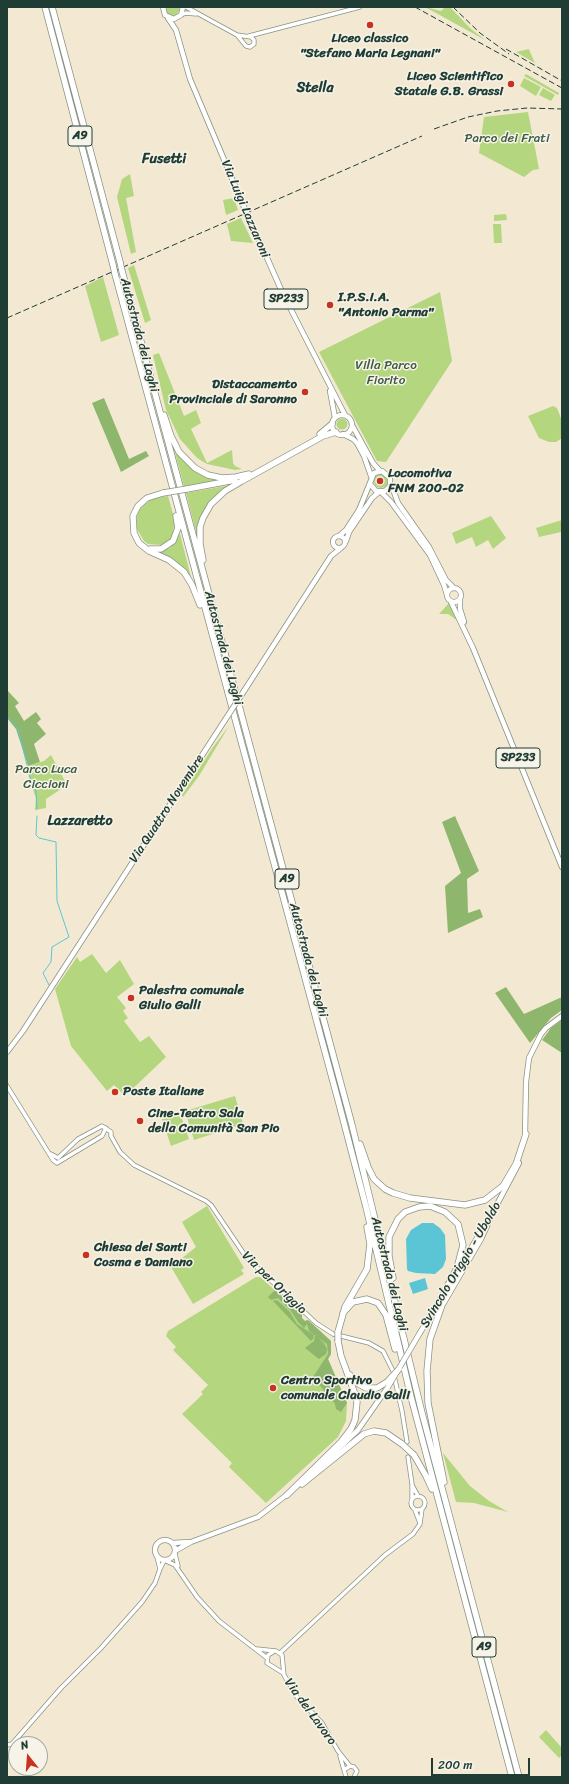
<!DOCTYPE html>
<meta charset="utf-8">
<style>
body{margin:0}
#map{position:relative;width:569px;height:1784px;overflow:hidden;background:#f3e9d3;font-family:Sriracha,sans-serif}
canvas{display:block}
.frame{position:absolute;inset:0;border:8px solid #1f3d34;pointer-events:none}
.north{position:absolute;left:8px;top:1736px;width:40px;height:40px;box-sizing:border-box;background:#f7f3e8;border:1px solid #a1aaa0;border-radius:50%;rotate:343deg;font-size:11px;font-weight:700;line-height:16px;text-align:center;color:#1f3d34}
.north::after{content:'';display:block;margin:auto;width:14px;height:18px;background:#c8321e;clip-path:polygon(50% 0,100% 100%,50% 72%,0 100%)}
.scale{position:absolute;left:431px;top:1758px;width:99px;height:18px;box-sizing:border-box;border:2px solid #1f3d34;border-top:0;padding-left:5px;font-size:12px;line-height:14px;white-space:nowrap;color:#1f3d34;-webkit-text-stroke:3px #f7f3e8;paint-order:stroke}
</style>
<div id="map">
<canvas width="569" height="1784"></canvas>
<div class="frame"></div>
<div class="north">N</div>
<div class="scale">200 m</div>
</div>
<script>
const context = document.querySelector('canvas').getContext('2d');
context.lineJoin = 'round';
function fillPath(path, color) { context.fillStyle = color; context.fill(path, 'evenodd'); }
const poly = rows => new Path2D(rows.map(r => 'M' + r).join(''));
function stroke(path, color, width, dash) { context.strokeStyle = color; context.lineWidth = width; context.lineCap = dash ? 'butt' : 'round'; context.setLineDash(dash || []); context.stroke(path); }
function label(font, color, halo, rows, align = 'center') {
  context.font = font + ' Sriracha,sans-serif'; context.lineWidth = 3; context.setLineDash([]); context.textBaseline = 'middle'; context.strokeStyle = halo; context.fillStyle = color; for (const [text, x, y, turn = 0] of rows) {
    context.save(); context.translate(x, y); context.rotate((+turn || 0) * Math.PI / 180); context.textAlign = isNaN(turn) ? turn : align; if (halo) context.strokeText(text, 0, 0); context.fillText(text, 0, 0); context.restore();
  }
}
fillPath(poly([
 [166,7,179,7,179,11,176,15,171,16,167,13],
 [425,7,441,11,445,7,450,7,470,28,485,40],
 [529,49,530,52,535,63,516,52],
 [526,74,559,93,558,95,524,76],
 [524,78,541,87,536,96,520,86],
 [543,88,555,95,551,101,539,95],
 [528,112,539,169,533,170,524,177,479,153,484,117],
 [130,174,134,196,126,198,136,252,131,254,117,197,122,179],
 [234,198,238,210,226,215,223,200],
 [506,214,507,220,494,221,494,215],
 [241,218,253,243,231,241,227,224],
 [493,224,501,224,502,243,494,243],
 [134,265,151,320,145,323,128,268],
 [103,277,119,335,101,342,85,286],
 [440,292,452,361,386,462,377,461,319,352],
 [159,353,184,416,196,410,201,423,191,429,207,463,232,450,233,463,235,466,242,469,235,470,207,464,197,458,180,439,166,410,153,355],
 [553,406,557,408,562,421,562,438,556,442,549,442,539,438,528,416],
 '336.5 424a5.5 5.5 0 1 1 11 0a5.5 5.5 0 1 1-11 0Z',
 [174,449,192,469,224,480,184,486],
 '374 481a7 7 0 1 1 14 0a7 7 0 1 1-14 0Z',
 [231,485,217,495,197,535,186,493],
 [168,496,175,521,172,538,162,545,148,544,144,541,137,529,137,516,140,509,151,499],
 [491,516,506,538,493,549,488,540,476,547,472,537,456,544,452,533],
 [562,520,562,535,561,532,539,537,536,528],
 [179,534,180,534,191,577,174,561,156,551,170,548],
 [449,603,451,606,458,621,448,614,439,614],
 [229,726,199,776,183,797,182,795,213,747],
 [51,755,67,785,46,799,46,808,35,810,36,798,29,779,28,766,44,761],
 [92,954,106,973,120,960,134,984,117,997,126,1008,123,1011,128,1018,124,1021,140,1042,149,1036,166,1057,125,1096,114,1085,107,1091,71,1046,55,989,77,957,80,962],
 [235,1096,243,1124,194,1140,185,1111],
 [180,1113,189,1139,171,1146,162,1119],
 [207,1206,244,1268,241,1270,244,1274,193,1304,171,1267,196,1247,182,1222],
 [256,1277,260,1277,302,1314,302,1318,305,1321,308,1320,331,1341,331,1354,328,1359,347,1403,346,1421,338,1437,266,1503,229,1467,232,1463,182,1414,203,1394,201,1392,208,1385,173,1350,176,1347,166,1336,168,1331,181,1323],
 [443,1453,470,1486,489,1501,508,1512,474,1503,456,1502],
 [546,1730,562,1748,562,1755,559,1758,539,1737]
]), '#b3d67e');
fillPath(poly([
 [104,398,129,459,146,451,149,456,121,472,92,403],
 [7,690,19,703,15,706,24,721,36,712,41,719,37,723,46,734,34,744,40,762,28,766,16,729,7,718],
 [455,816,479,871,467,879,468,913,480,909,483,917,448,933,445,886,461,873,442,822],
 [506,987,524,1014,562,997,562,1010,551,1018,530,1043,495,993],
 [562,1020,562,1053,542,1040,551,1028],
 [275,1290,302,1314,302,1318,305,1321,308,1320,331,1341,331,1354,328,1359,347,1403,341,1412,336,1409,335,1404,313,1377,328,1354,327,1344,309,1331,307,1324,304,1328,298,1322,291,1311,278,1298,271,1300,268,1297],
 [277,1300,290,1312,297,1324,314,1335,313,1339,311,1341,273,1301],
 [315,1335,324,1343,327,1349,326,1354,319,1359,305,1348,314,1341]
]), '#8eb76d');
fillPath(poly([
 [422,1223,433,1223,440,1228,445,1235,446,1259,443,1267,435,1274,416,1273,408,1271,407,1269,406,1239,411,1230],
 [425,1278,428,1289,413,1294,409,1283]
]), '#5bc5d6');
stroke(poly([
 [7,716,18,729,30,777,36,791,37,809],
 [37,816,36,835,39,838,56,842,57,901,69,937,52,947,51,962,43,973,49,985]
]), '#5bc5d6', 1);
const minor = poly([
 [186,7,237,35,246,46,250,47,254,44,254,40,251,37,237,35],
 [181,15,186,13,196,14],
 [249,36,360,7],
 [7,1086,53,1160,57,1163],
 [51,1154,58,1158,78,1139,102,1126,111,1132,111,1136,120,1152,134,1165,206,1201,211,1205,246,1257,316,1323,333,1334,369,1343,383,1351,393,1371,402,1411,407,1442],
 [57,1163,102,1136,106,1128],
 [408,1457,412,1484,412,1499],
 [412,1485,418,1496],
 '411 1503a7 7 0 1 1 14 0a7 7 0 1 1-14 0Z',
 [415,1510,420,1523],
 [175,1554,178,1566],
 [157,1557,160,1569,164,1561],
 [166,1561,175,1565,197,1597,219,1621,267,1658],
 [257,1649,276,1651,282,1655,284,1675,297,1697,322,1723,338,1751,350,1766],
 [273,1652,268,1655,267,1663,283,1673],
 [280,1653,385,1555,413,1534,420,1524,422,1509],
 [7,1745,12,1744,61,1688,101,1648,142,1602,155,1583,160,1569],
 [340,1756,344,1770],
 [346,1777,344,1770,350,1766,354,1767,357,1771,354,1777]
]);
const major = poly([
 [163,7,165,15,174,19,181,15,183,7],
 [168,18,176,30,190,79,244,207],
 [248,215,283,294,345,415],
 [330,391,335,418],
 '332 425a10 10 0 1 1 20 0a10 10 0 1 1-20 0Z',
 [352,425,373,463,380,471],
 [343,434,353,439,357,443,364,456,371,476],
 [391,484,398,503,429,547,446,580,454,588],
 [381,492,391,502,430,555,444,585,447,595],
 '333 542a6 6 0 1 1 12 0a6 6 0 1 1-12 0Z',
 [339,536,346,530,359,510,374,473,382,471,390,478,390,486,385,491,376,491,370,484],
 [346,541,349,532,372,498,379,492],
 '447 595a7 7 0 1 1 14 0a7 7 0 1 1-14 0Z',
 [460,599,460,609,464,622],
 [451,602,473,648,562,867],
 [244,691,331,556,341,548],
 [7,1052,23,1031,225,720],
 [525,1137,526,1082,529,1058,541,1034,546,1028,562,1016],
 [493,1212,519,1163],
 [457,1272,483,1228],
 [421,1331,439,1302],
 [322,1464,358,1430,388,1387],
 '155 1550a10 10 0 1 1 20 0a10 10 0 1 1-20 0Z',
 [172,1543,189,1542],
 [175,1551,191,1542,258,1517,289,1493]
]);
const highway = poly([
 [45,7,113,265],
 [52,7,120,262],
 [122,271,352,1125,422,1413,519,1777],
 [115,274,338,1100,366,1207,411,1397,512,1777],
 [164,415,171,436,179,452,195,468,208,475,222,478,236,477,249,474],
 [320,434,332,424],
 [187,489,235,480],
 [163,493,147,498,138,506,133,516,134,533,139,543,149,551,169,560,184,572,192,585,200,605],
 [150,549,161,549,173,541,178,528,176,516],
 [203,560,200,544,200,527,203,518,211,504,225,491,242,481,323,436,336,432],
 [360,1144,368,1167,374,1179,385,1189,393,1193,410,1198,465,1205,485,1200,503,1186,516,1164,526,1134],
 [393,1278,389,1256,389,1237,398,1219,405,1212,419,1207,430,1206,445,1212,458,1224,463,1245,457,1268,438,1304],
 [343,1313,353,1302,367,1299,378,1303,386,1315,395,1349],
 [338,1332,345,1307,367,1269,370,1244,367,1227],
 [350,1375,357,1383,366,1388,377,1388,387,1382],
 [414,1455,426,1476,432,1489],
 [444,1482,428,1403,427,1371,430,1339,442,1305,481,1238,494,1209],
 [302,1484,364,1434,374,1431,386,1433,402,1444],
 [287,1495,341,1442,351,1429,355,1420,357,1402,355,1394,341,1356,338,1341]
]);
stroke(minor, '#899384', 5);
stroke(major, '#899384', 6);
stroke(highway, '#899384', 7);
stroke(minor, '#fff', 3.5);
stroke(major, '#fff', 4.5);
stroke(highway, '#fff', 5.5);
stroke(poly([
 [415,7,562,88],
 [453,7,480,33,509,54],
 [506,49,562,81],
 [434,129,468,117,497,111,527,108,562,109],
 [7,318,422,136]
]), '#1f3d34', 1, [6, 3]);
const majorBridge = poly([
 [244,207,248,215],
 [225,720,244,691],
 [388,1387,421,1331]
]);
const highwayBridge = poly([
 [120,262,122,271],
 [113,265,115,274],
 [163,493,187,489],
 [338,1341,338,1332],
 [387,1382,399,1369],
 [402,1444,414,1455]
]);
stroke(majorBridge, '#899384', 6, []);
stroke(highwayBridge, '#899384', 7, []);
stroke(majorBridge, '#fff', 4.5);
stroke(highwayBridge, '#fff', 5.5);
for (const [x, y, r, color] of [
 [370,25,4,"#c8321e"],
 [511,84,4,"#c8321e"],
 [330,305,4,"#c8321e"],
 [305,392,4,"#c8321e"],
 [380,481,4,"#c8321e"],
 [131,998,4,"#c8321e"],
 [115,1092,4,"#c8321e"],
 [140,1121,4,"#c8321e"],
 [86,1255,4,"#c8321e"],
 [273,1388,4,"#c8321e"]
]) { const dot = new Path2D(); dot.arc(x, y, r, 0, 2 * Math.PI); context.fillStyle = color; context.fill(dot); stroke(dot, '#f7f3e8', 1.5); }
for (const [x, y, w] of [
 [80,136,24],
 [286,299,44],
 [518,758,44],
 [287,879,24],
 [484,1647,24]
]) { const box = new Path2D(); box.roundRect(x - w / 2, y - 10, w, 20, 3); context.fillStyle = '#f7f3e8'; context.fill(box); stroke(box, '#1f3d34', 1); }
label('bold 12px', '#1f3d34', null, [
 ["A9",80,136],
 ["SP233",286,299],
 ["SP233",518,758],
 ["A9",287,879],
 ["A9",484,1647]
]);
label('bold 13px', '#1f3d34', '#f7f3e8', [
 ["Liceo classico",370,39,"center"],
 ["\"Stefano Maria Legnani\"",370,54,"center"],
 ["Liceo Scientifico",503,77,"right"],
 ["Statale G.B. Grassi",503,92,"right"],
 ["I.P.S.I.A.",338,298],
 ["\"Antonio Parma\"",338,313],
 ["Distaccamento",297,385,"right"],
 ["Provinciale di Saronno",297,400,"right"],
 ["Locomotiva",388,474],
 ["FNM 200-02",388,489],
 ["Palestra comunale",139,991],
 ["Giulio Galli",139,1006],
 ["Poste Italiane",123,1092],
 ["Cine-Teatro Sala",148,1114],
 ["della Comunità San Pio",148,1129],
 ["Chiesa dei Santi",94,1248],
 ["Cosma e Damiano",94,1263],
 ["Centro Sportivo",281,1381],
 ["comunale Claudio Galli",281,1396]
], 'left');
label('13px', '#3d5c43', '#f7f3e8', [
 ["Parco dei Frati",507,139],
 ["Villa Parco",386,366],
 ["Fiorito",386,381],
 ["Parco Luca",46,770],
 ["Ciccioni",46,785]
]);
label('13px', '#1f3d34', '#f7f3e8', [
 ["Via Luigi Lazzaroni",245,209,67],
 ["Autostrada dei Laghi",139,335,75],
 ["Autostrada dei Laghi",223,648,75],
 ["Via Quattro Novembre",167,809,-57],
 ["Autostrada dei Laghi",308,960,75],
 ["Svincolo Origgio - Uboldo",461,1265,-59],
 ["Autostrada dei Laghi",389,1274,76],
 ["Via per Origgio",274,1283,44],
 ["Via del Lavoro",310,1712,54]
]);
label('bold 14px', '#1f3d34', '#f7f3e8', [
 ["Stella",315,88],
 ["Fusetti",164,159],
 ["Lazzaretto",80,821]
]);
</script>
